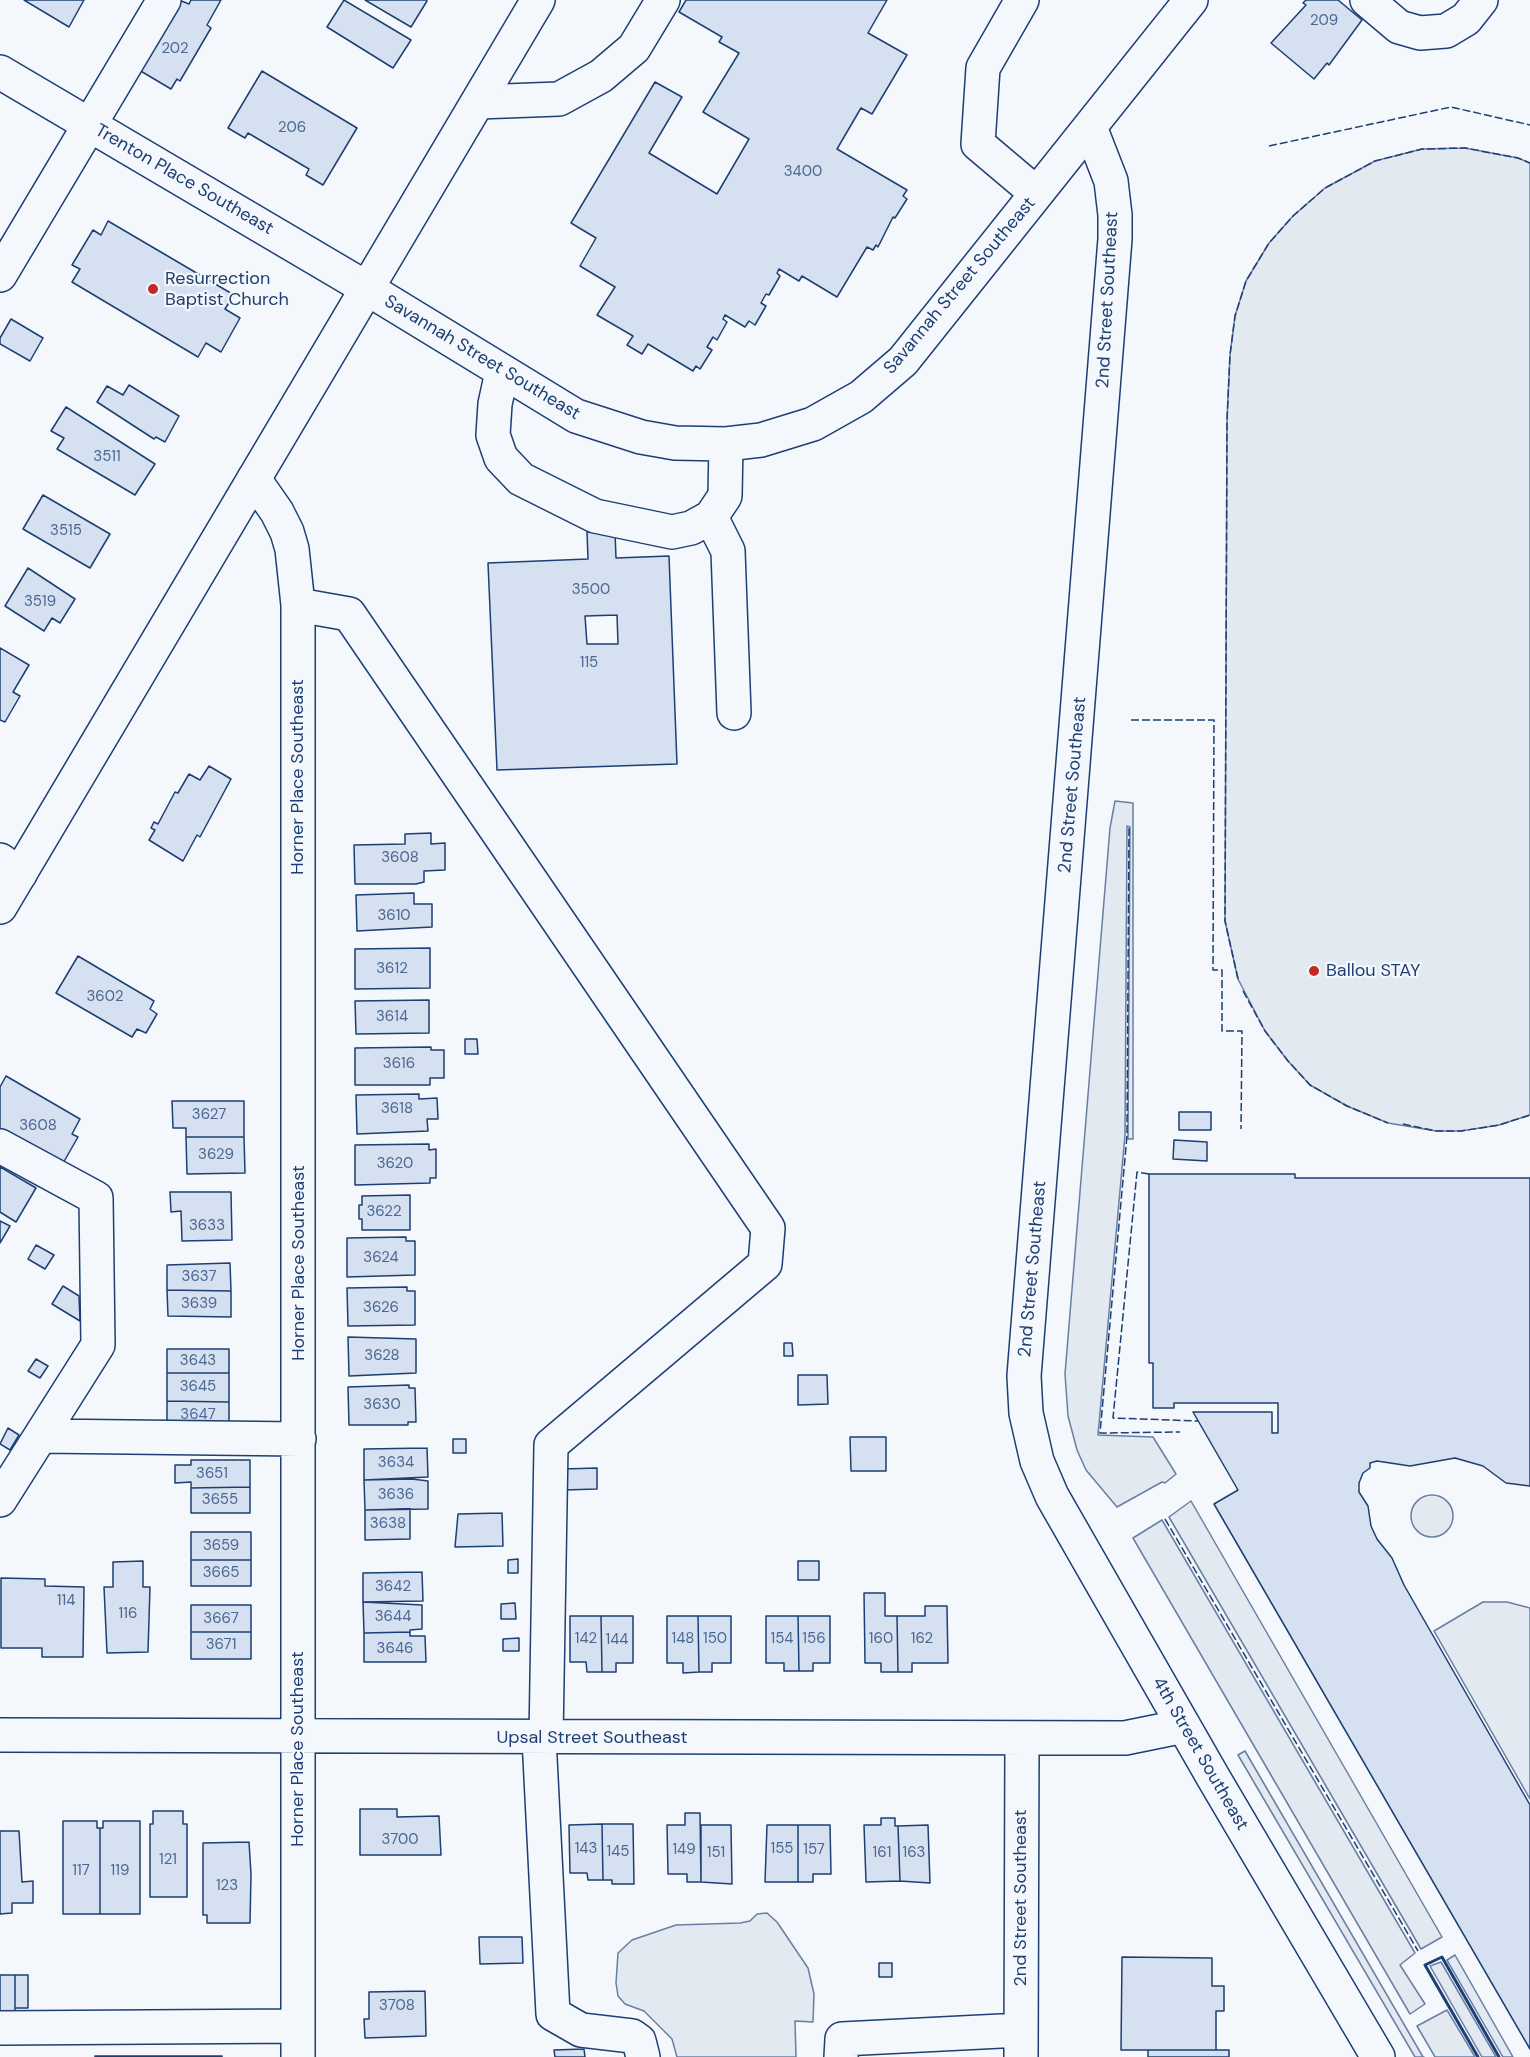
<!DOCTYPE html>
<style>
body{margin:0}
canvas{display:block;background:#f4f7fb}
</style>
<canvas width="1530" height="2057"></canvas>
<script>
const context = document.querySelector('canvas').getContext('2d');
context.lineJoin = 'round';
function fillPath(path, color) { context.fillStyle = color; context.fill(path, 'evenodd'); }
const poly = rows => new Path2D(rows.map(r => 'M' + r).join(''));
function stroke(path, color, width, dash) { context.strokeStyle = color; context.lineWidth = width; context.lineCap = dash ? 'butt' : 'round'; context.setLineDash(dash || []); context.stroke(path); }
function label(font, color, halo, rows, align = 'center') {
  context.font = font + ' "DM Sans",sans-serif'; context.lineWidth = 4.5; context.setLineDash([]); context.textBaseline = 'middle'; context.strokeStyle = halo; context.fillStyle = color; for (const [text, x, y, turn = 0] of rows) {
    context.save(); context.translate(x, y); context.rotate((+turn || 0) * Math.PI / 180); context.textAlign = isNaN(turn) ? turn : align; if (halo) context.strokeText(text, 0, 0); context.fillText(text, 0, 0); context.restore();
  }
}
const green = poly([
 [1465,148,1518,158,1530,163,1530,1115,1499,1125,1461,1131,1436,1131,1388,1123,1347,1106,1310,1085,1288,1061,1265,1031,1238,979,1225,921,1227,420,1230,355,1235,316,1246,281,1269,243,1293,216,1325,188,1375,161,1422,149,1465,148],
 [1115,801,1133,803,1133,1139,1128,1139,1130,827,1127,826,1125,1135,1098,1435,1153,1437,1176,1474,1165,1483,1162,1482,1117,1507,1086,1470,1077,1450,1068,1416,1065,1374,1110,828,1115,801],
 '1411 1516a21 21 0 1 1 42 0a21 21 0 1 1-42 0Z',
 [1191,1501,1442,1937,1421,1949,1169,1517,1191,1501],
 [1162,1520,1415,1953,1400,1965,1425,2004,1410,2014,1133,1538,1162,1520],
 [1483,1602,1507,1602,1530,1608,1530,1799,1434,1631,1483,1602],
 [1245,1751,1423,2057,1424,2057,1415,2057,1238,1755,1245,1751],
 [767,1913,777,1922,808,1968,814,1994,813,2022,795,2021,796,2057,677,2057,672,2039,644,2011,625,2004,618,1996,616,1983,618,1953,632,1940,676,1925,740,1923,750,1921,757,1914,767,1913],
 [1455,1955,1513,2057,1503,2057,1447,1960,1455,1955],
 [1441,1962,1496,2057,1482,2057,1430,1966,1441,1962],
 [1447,2010,1475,2057,1435,2057,1417,2026,1447,2010]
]);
fillPath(green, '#e3e9f0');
stroke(green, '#687fa3', 1.5);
const building = poly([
 [24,0,84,0,69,27,24,0],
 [179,0,189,4,191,0,221,0,207,25,211,28,180,81,177,79,171,89,139,70,179,0],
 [344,0,411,40,393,68,327,27,344,0],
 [365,0,426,0,427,1,411,27,365,0],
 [686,0,887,0,868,33,907,55,872,114,861,108,837,149,907,190,903,196,907,199,895,218,893,217,878,247,876,245,873,250,867,247,837,297,802,276,799,281,779,269,777,273,780,276,769,295,766,294,761,303,766,306,755,325,749,321,745,327,725,315,723,319,727,322,717,340,713,337,707,347,712,350,700,369,696,366,693,371,648,344,642,354,627,345,633,336,597,315,615,287,580,266,596,238,571,223,655,82,682,97,649,153,717,194,749,139,703,112,739,53,719,42,722,37,679,12,686,0],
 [1306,0,1338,0,1362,20,1329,65,1327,63,1314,79,1271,43,1306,5,1303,3,1306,0],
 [262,71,357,128,323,185,306,175,309,169,248,133,245,138,228,128,262,71],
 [108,221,234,295,225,309,240,318,221,352,206,343,198,357,72,282,80,269,72,265,93,230,101,235,108,221],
 [11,319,43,338,30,361,0,344,0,338,11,319],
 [129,385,179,416,165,442,156,437,154,439,97,402,107,386,123,395,129,385],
 [66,407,155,464,135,495,57,449,64,438,51,431,66,407],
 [43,495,110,534,90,568,23,529,43,495],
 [587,532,615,532,616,558,669,556,677,764,497,770,488,563,588,559,587,532],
 [617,615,618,644,587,644,585,616,617,615],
 [28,568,75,599,60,623,52,618,44,631,5,606,28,568],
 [0,648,29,665,13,692,20,696,5,722,0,720,0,648],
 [209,766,231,779,200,837,197,835,183,861,149,840,155,830,151,828,154,822,158,824,175,792,178,793,189,774,200,780,209,766],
 [431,833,431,844,445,843,445,870,424,871,424,882,416,884,355,884,354,845,405,844,405,834,431,833],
 [414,893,414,904,432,904,432,927,357,931,356,895,414,893],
 [430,948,430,988,355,989,355,949,430,948],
 [78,956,154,1001,150,1009,157,1014,146,1033,137,1029,132,1037,56,993,78,956],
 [429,1000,429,1033,356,1034,355,1001,429,1000],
 [465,1039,477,1039,478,1054,465,1054,465,1039],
 [431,1047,431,1050,444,1050,444,1078,430,1078,430,1085,355,1085,355,1048,431,1047],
 [6,1076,80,1119,72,1134,78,1137,62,1165,0,1132,0,1087,6,1076],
 [419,1094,419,1099,437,1098,438,1119,427,1119,428,1131,357,1134,356,1095,419,1094],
 [172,1101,244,1101,244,1137,186,1137,186,1128,173,1128,172,1101],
 [1179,1112,1211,1112,1211,1130,1179,1130,1179,1112],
 [186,1137,244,1137,245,1173,187,1174,186,1137],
 [1174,1140,1207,1142,1207,1161,1173,1159,1174,1140],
 [429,1144,429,1150,436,1149,436,1178,430,1178,430,1183,355,1185,355,1145,429,1144],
 [0,1167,36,1188,16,1222,0,1212,0,1167],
 [1149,1174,1295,1174,1295,1178,1530,1178,1530,1486,1506,1483,1483,1466,1455,1458,1410,1466,1377,1461,1370,1463,1370,1468,1363,1473,1359,1483,1359,1492,1368,1506,1371,1526,1377,1539,1392,1558,1404,1585,1530,1805,1530,2049,1214,1504,1238,1490,1193,1412,1272,1412,1272,1433,1278,1433,1278,1403,1174,1403,1174,1408,1153,1408,1153,1363,1149,1363,1149,1174],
 [170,1192,231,1192,232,1240,182,1241,181,1211,171,1212,170,1192],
 [410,1195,410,1230,362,1230,362,1219,359,1219,359,1205,362,1205,362,1196,410,1195],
 [0,1221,10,1226,0,1243,0,1221],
 [406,1237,406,1241,415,1241,415,1275,347,1277,347,1238,406,1237],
 [36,1245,54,1255,45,1269,28,1259,36,1245],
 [230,1263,231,1291,167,1290,167,1265,230,1263],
 [63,1286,79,1296,80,1321,52,1304,63,1286],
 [407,1287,407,1291,415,1291,415,1325,348,1326,347,1288,407,1287],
 [167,1290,231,1291,231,1317,168,1316,167,1290],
 [348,1337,416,1339,416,1373,349,1376,348,1337],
 [784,1343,792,1343,793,1356,784,1356,784,1343],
 [167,1349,229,1349,229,1373,167,1373,167,1349],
 [36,1359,48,1366,40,1378,28,1371,36,1359],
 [167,1373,229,1373,229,1402,167,1401,167,1373],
 [798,1375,827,1375,828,1404,798,1405,798,1375],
 [409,1385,409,1388,415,1388,416,1422,408,1422,408,1425,349,1425,348,1387,409,1385],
 [167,1401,229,1402,229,1428,167,1428,167,1401],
 [8,1428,19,1435,10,1450,0,1444,8,1428],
 [850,1437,886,1437,886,1471,851,1471,850,1437],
 [453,1439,466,1439,466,1453,453,1453,453,1439],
 [427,1448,428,1477,364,1480,364,1449,427,1448],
 [191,1460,250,1460,250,1487,191,1488,191,1482,175,1483,175,1465,191,1465,191,1460],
 [597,1468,597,1489,564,1490,563,1469,597,1468],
 [412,1479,428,1481,428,1509,365,1510,364,1480,412,1479],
 [250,1487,250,1513,191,1513,191,1488,250,1487],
 [410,1509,410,1539,365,1540,365,1510,410,1509],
 [502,1513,503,1546,455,1547,458,1514,502,1513],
 [191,1532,251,1532,251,1560,191,1560,191,1532],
 [518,1559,518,1573,508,1573,508,1560,518,1559],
 [191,1560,251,1560,251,1586,191,1586,191,1560],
 [143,1561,143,1587,150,1587,148,1652,107,1653,104,1587,113,1587,113,1562,143,1561],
 [798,1561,819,1561,819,1580,798,1580,798,1561],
 [422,1572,423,1601,363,1602,363,1573,422,1572],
 [1,1578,45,1579,45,1586,84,1587,83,1657,42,1657,42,1648,1,1648,1,1578],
 [864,1593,885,1593,885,1616,897,1616,898,1672,881,1672,881,1663,865,1663,864,1593],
 [363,1602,422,1605,422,1629,410,1630,410,1632,364,1633,363,1602],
 [515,1603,516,1619,501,1619,501,1604,515,1603],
 [191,1605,251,1605,251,1632,191,1632,191,1605],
 [925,1606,947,1606,948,1663,912,1663,912,1672,898,1672,897,1616,925,1616,925,1606],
 [570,1616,601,1616,602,1672,587,1672,586,1662,570,1662,570,1616],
 [601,1616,633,1616,633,1663,616,1663,616,1672,602,1672,601,1616],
 [667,1616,698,1616,699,1672,683,1673,683,1663,667,1663,667,1616],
 [698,1616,731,1616,731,1663,712,1663,712,1672,699,1672,698,1616],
 [766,1616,798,1616,799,1671,784,1671,784,1663,766,1663,766,1616],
 [798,1616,830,1616,830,1663,813,1663,813,1671,799,1671,798,1616],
 [191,1632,251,1632,251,1659,191,1659,191,1632],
 [410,1632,410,1636,425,1636,426,1662,364,1662,364,1633,410,1632],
 [519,1638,519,1651,503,1651,503,1639,519,1638],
 [360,1809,397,1809,397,1817,439,1816,441,1855,360,1855,360,1809],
 [153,1811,183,1811,183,1824,187,1824,187,1897,150,1897,150,1824,153,1824,153,1811],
 [685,1813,700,1813,701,1882,687,1882,687,1874,668,1874,667,1825,685,1825,685,1813],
 [881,1818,895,1818,895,1826,898,1826,900,1881,866,1882,864,1825,881,1825,881,1818],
 [63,1821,97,1821,97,1828,100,1828,100,1914,63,1914,63,1821],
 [103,1821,140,1821,140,1914,100,1914,100,1828,103,1828,103,1821],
 [602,1824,633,1824,634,1884,612,1884,612,1880,603,1880,602,1824],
 [602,1824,603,1880,588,1880,587,1873,570,1873,569,1825,602,1824],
 [701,1825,731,1825,732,1884,701,1882,701,1825],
 [767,1825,798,1825,798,1882,765,1882,767,1825],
 [798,1825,830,1825,831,1874,813,1874,813,1882,798,1882,798,1825],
 [928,1825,930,1883,900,1881,898,1826,928,1825],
 [0,1831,19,1831,22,1882,33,1881,33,1903,12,1903,12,1913,0,1914,0,1831],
 [249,1842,251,1874,250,1923,207,1923,207,1915,203,1915,203,1843,249,1842],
 [479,1937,522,1937,523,1963,480,1964,479,1937],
 [1122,1957,1212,1958,1212,1986,1224,1986,1224,2011,1216,2011,1216,2050,1121,2050,1122,1957],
 [879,1963,892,1963,892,1977,879,1977,879,1963],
 [0,1975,15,1975,15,2011,0,2011,0,1975],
 [15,1975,28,1975,28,2008,15,2008,15,1975],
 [425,1991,426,2036,365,2038,364,2019,369,2019,369,1992,425,1991],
 [584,2049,585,2057,555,2057,554,2050,584,2049],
 [1148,2050,1229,2050,1229,2057,1148,2057,1148,2050],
 [95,2056,222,2056,222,2057,95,2057,95,2056]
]);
fillPath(building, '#d5e0f0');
stroke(building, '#1d3f73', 1.5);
const minor = poly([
 [1022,0,983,68,978,144,1036,193],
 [1367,0,1399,27,1420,33,1446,31,1466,19,1481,0],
 [0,72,368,289,576,416,641,437,675,443,726,444,761,440,813,424,861,397,903,361,1191,0],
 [478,102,559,99,601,76,634,48,663,0],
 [1090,127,1111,181,1115,215,1115,239,1024,1376,1026,1413,1037,1461,1052,1496,1213,1777,1378,2057],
 [0,275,164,0],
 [502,372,495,404,493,435,501,458,521,479,595,516,672,532,691,528,711,517,725,496,726,444],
 [254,479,277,512,287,532,292,549,298,605,298,2057],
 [711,517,728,551,734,713],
 [298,605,349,614,768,1228,765,1264,551,1445,546,1738],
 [0,860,20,874],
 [0,1146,96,1198,98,1345,0,1500],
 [42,1436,299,1439],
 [0,1735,1125,1738,1184,1726],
 [539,1738,553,2014,581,2030,632,2036,639,2041,643,2057],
 [0,2028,298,2026],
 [841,2057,842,2039,1021,2030],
 [1021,2057,1022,1738]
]);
const major = poly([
 [0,907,538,0]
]);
stroke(minor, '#1d3f73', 36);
stroke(major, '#1d3f73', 36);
stroke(minor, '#f4f7fb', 33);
stroke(major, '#f4f7fb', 33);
stroke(poly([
 [1269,146,1451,107,1530,125],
 [1131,720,1214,720,1213,970,1222,970,1222,1031,1242,1031,1241,1129],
 [1129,828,1127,1136,1100,1433,1180,1432],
 [1238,979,1225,921,1227,420,1230,355,1235,316,1246,281,1269,243,1293,216,1325,188,1375,161,1422,149,1465,148,1518,158,1530,163],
 [1243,991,1265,1031,1288,1061,1310,1085,1347,1106,1388,1123],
 [1403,1124,1436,1131,1461,1131,1499,1125,1530,1115],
 [1149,1174,1137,1172,1113,1418,1198,1421],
 [1165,1519,1418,1951]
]), '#1d3f73', 1.5, [8, 3]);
stroke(poly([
 [1478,2057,1425,1965,1442,1957,1499,2057]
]), '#1d3f73', 3);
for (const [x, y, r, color] of [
 [153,289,6,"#c62828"],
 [1314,971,6,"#c62828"]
]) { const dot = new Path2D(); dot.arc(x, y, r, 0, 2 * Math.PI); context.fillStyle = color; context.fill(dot); stroke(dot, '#f4f7fb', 2); }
label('15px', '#4b6792', null, [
 ["209",1324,21],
 ["202",175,49],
 ["206",292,128],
 ["3400",803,172],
 ["3511",107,457],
 ["3515",66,531],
 ["3500",591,590],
 ["3519",40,602],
 ["115",589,663],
 ["3608",400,858],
 ["3610",394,916],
 ["3612",392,969],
 ["3602",105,997],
 ["3614",392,1017],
 ["3616",399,1064],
 ["3618",397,1109],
 ["3627",209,1115],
 ["3608",38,1126],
 ["3629",216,1155],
 ["3620",395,1164],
 ["3622",384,1212],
 ["3633",207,1226],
 ["3624",381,1258],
 ["3637",199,1277],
 ["3639",199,1304],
 ["3626",381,1308],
 ["3628",382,1356],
 ["3643",198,1361],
 ["3645",198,1387],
 ["3630",382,1405],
 ["3647",198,1415],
 ["3634",396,1463],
 ["3651",212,1474],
 ["3636",396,1495],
 ["3655",220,1500],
 ["3638",388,1524],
 ["3659",221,1546],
 ["3665",221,1573],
 ["3642",393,1587],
 ["114",66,1601],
 ["116",128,1614],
 ["3644",393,1617],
 ["3667",221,1619],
 ["142",586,1639],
 ["148",683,1639],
 ["150",715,1639],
 ["154",782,1639],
 ["156",814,1639],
 ["160",881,1639],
 ["162",922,1639],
 ["144",617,1640],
 ["3671",221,1645],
 ["3646",395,1649],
 ["3700",400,1840],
 ["143",586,1849],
 ["155",782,1849],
 ["149",684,1850],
 ["157",814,1850],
 ["145",618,1852],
 ["151",716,1853],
 ["161",882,1853],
 ["163",914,1853],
 ["121",168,1860],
 ["117",81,1871],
 ["119",120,1871],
 ["123",227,1886],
 ["3708",397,2006]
]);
label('18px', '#1d3f73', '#f4f7fb', [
 ["Trenton Place Southeast",184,180,30],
 ["Savannah Street Southeast",960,286,-50],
 ["2nd Street Southeast",1108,300,-87],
 ["Savannah Street Southeast",482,358,31],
 ["Horner Place Southeast",298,777,-90],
 ["2nd Street Southeast",1073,785,-85],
 ["Horner Place Southeast",299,1263,-90],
 ["2nd Street Southeast",1033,1269,-85],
 ["Upsal Street Southeast",592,1738],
 ["Horner Place Southeast",298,1749,-90],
 ["4th Street Southeast",1200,1754,60],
 ["2nd Street Southeast",1021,1898,-90]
]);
label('18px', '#1d3f73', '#f4f7fb', [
 ["Resurrection",165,279],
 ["Baptist Church",165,300],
 ["Ballou STAY",1326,971]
], 'left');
</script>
